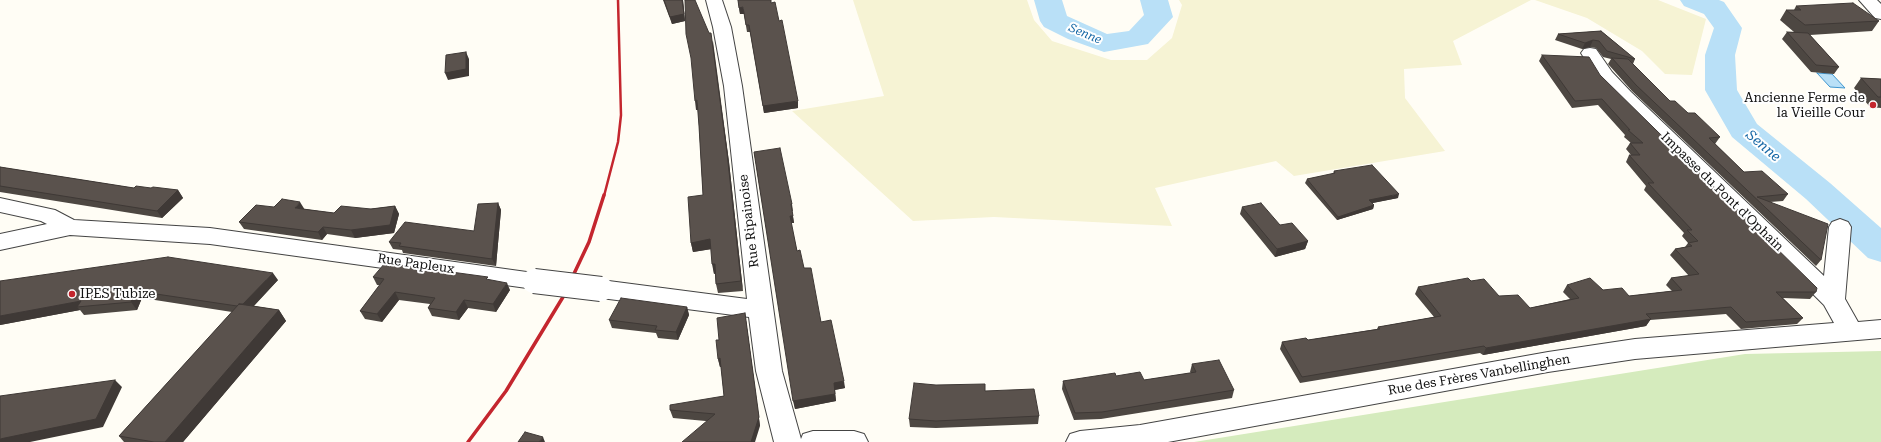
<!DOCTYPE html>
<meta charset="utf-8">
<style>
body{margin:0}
canvas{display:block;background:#fffdf5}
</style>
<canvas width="1881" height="442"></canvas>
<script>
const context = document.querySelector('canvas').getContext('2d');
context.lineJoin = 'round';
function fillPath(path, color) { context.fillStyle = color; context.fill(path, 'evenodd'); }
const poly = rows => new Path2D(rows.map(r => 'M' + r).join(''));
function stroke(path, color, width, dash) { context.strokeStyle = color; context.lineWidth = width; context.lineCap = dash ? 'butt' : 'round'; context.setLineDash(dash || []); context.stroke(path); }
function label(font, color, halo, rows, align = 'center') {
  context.font = font + ' "Roboto Serif",serif'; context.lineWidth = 4; context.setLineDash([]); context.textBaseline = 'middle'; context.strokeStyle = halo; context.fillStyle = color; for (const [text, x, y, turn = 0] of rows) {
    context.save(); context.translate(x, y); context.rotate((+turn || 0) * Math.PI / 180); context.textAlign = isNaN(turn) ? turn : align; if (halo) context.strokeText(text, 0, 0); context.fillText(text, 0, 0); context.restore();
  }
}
fillPath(poly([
 [853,0,1027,0,1034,20,1052,41,1111,60,1147,60,1172,38,1182,5,1179,0,1531,0,1453,41,1462,65,1404,69,1405,98,1445,151,1294,176,1276,161,1155,188,1172,226,994,217,913,221,792,111,884,96],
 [1535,0,1658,0,1706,19,1692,75,1665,74,1642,51,1587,18]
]), '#f6f3d4');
fillPath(poly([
 [1881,351,1881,442,1194,442,1745,354]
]), '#d5ebbd');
const water = poly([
 [1817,73,1832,74,1845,88,1830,87,1817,73]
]);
fillPath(water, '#b9e0f7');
stroke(water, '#3f96cf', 1);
fillPath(poly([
 [1034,0,1062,0,1067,16,1107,34,1129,31,1144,15,1140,0,1168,0,1173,17,1148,44,1104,52,1068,39,1044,27,1040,21,1034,0],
 [1680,0,1719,0,1724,2,1742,28,1735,55,1737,90,1757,124,1830,183,1881,228,1881,262,1868,258,1806,199,1732,137,1705,90,1705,55,1714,28,1704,14,1684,6,1680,0]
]), '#b9e0f7');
const minor = poly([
 [706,0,722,0,731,27,742,86,782,371,801,439,803,434,813,431,854,431,864,434,868,442,774,442,756,371,749,317,601,298,593,295,589,289,593,283,601,280,747,299,724,86,713,27,706,0],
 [1859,0,1877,0,1881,4,1881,19,1875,18,1859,0],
 [1590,48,1596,49,1612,72,1631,92,1824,276,1829,227,1832,222,1840,219,1848,222,1851,227,1845,299,1858,322,1881,320,1881,338,1635,359,1548,372,1168,442,1066,442,1070,434,1080,431,1140,425,1548,352,1635,339,1834,323,1824,305,1598,80,1581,53,1584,49,1590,48],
 [0,198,55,210,74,220,210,228,534,273,542,275,546,281,542,287,534,289,210,244,70,235,0,250,0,234,47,224,41,221,0,212,0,198]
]);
stroke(minor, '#444', 2);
fillPath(minor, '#fff');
stroke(poly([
 [604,196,618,142,621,115,618,0]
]), '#c4262e', 2.5);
stroke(poly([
 [468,442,506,391,563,297,589,242,604,195]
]), '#c4262e', 3.5);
const minorBridge = poly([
 [534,281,601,289]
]);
stroke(minorBridge, '#444', 26, []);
stroke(minorBridge, '#fff', 24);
fillPath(poly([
 [663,0,683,0,685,21,672,24],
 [738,0,798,108,764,113,750,32,747,32,744,14,740,14],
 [1796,6,1879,21,1872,31,1810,35,1839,67,1834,74,1811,72,1782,39,1787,32,1794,32,1780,20,1786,10,1794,10],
 [1601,31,1635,59,1633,64,1670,101,1688,113,1720,137,1715,144,1744,172,1788,194,1783,201,1770,202,1821,260,1816,266,1632,91,1608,64,1611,59,1603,57,1596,48,1590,47,1582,49,1555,40,1558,34],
 [713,41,729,162,743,291,718,293,716,284,715,273,714,274,711,249,693,252,691,243,703,195,699,126,698,110,696,110],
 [1542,55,1600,75,1816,292,1810,299,1783,298,1803,318,1797,324,1741,329,1726,314,1650,320,1646,326,1483,355,1480,353,1300,383,1280,349,1282,342,1308,340,1377,329,1378,327,1434,317,1415,294,1418,287,1471,281,1499,296,1530,308,1570,299,1563,292,1567,285,1603,290,1629,296,1672,291,1666,285,1671,278,1689,276,1670,255,1675,249,1685,247,1688,243,1682,236,1684,233,1644,190,1646,186,1626,162,1629,155,1631,155,1626,149,1630,143,1631,143,1624,137,1625,135,1598,105,1572,108,1539,61],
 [1861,78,1881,79,1881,108,1870,107,1854,88],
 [754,152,792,204,793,211,792,211,794,223,791,223,797,251,804,268,821,322,845,388,835,390,836,401,795,409],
 [0,167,134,188,151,188,178,190,183,198,162,218,0,192],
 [1334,171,1398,198,1372,203,1374,205,1373,209,1337,220,1305,183,1307,179,1333,174],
 [498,203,501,210,496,266,403,253,402,250,393,249,389,242,474,231],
 [395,206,399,214,394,233,355,238,327,234,322,240,244,229,239,222,274,207,304,209,334,213],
 [1242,207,1280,225,1308,241,1305,249,1275,257,1240,214],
 [373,277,489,280,510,290,496,312,468,308,459,320,432,316,428,308,430,304,399,300,382,322,365,319,360,311,380,285,377,285],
 [278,280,254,306,279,310,286,321,183,442,124,442,119,436,232,312,142,298,137,310,84,315,80,310,0,325,0,281],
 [687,307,689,315,678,340,658,338,656,333,612,328,609,320],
 [745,313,760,426,673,418,670,410,724,396,721,367,720,367,718,359],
 [1192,364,1234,390,1232,398,1101,419,1074,420,1062,389,1063,381,1116,376,1144,380,1191,373,1190,372],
 [985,391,1039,416,1038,424,936,428,910,427,909,419]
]), '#4d4742');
fillPath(poly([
 [682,0,683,0,685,21,672,24,670,17],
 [743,7,744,14,740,14,739,8],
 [711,33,729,162,743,291,741,281],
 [1593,40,1590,47,1582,49,1585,43],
 [466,52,469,59,469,76,448,80,445,73],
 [697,100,699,109,696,110,695,101],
 [798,101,798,108,764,113,763,106],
 [178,190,183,198,162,218,157,211],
 [1399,194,1398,198,1368,204,1369,200],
 [300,202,305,210,295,208],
 [498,203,501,210,496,266,492,259],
 [1374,205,1373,209,1337,220,1338,217],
 [395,206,399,214,394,233,355,238,351,230],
 [790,216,793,216,794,223,791,223],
 [323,227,327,234,322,240,318,232],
 [710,239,712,249,693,252,691,243],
 [1308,241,1305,249,1275,257,1277,249],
 [712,264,715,264,717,273,714,274],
 [273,273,278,280,246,314,241,306],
 [507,283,510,290,496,312,493,304],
 [136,291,142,298,137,310,131,302],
 [395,292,399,300,382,322,377,314],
 [464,300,468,308,459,320,456,312],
 [81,301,77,307,80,310,0,325,0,316],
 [687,307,689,315,678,340,676,332],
 [279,310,286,321,183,442,165,442],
 [745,313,760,426,755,442,751,442],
 [1651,319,1646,326,1483,355,1486,348],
 [720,358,722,367,720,367,718,359],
 [115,380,122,387,103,427,30,442,0,442,0,439],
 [844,381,845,388,834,390,834,383],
 [835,394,836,401,795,409,793,401],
 [543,437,545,442,539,442]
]), '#3f3936');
const building = poly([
 [664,0,682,0,684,14,670,17,664,0],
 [685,0,695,0,709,33,711,33,727,153,741,281,716,284,715,264,712,264,710,239,691,243,688,197,703,195,699,126,697,100,695,101,691,58,686,34,685,0],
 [738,0,771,0,771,3,775,2,779,21,782,20,798,101,763,106,749,25,746,25,743,7,739,8,738,0],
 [1853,3,1879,21,1805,25,1786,10,1801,10,1796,6,1853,3],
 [1601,31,1635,59,1607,51,1599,41,1593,40,1585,43,1558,34,1601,31],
 [1787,32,1808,33,1839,67,1816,65,1787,32],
 [466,52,466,69,445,73,446,55,466,52],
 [1542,55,1589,57,1600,75,1817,288,1816,292,1776,292,1803,318,1746,322,1731,307,1646,314,1651,319,1486,348,1484,346,1302,377,1282,342,1306,338,1308,340,1380,329,1378,327,1441,316,1418,287,1468,278,1471,281,1484,279,1499,296,1518,295,1530,308,1579,298,1567,285,1590,278,1603,290,1622,288,1629,296,1682,290,1671,278,1699,274,1675,249,1692,246,1688,243,1698,241,1687,230,1692,230,1648,183,1654,183,1629,155,1640,155,1630,143,1643,143,1628,130,1630,130,1602,99,1575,101,1542,55],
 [1612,58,1628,59,1670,101,1675,101,1688,113,1695,113,1720,137,1709,138,1744,172,1762,171,1788,194,1757,197,1828,224,1821,260,1636,85,1612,58],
 [1861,78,1881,79,1881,97,1878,97,1861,78],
 [780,148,792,204,791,204,793,216,790,216,797,251,800,250,804,268,811,268,821,322,831,320,844,381,834,383,835,394,793,401,754,152,780,148],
 [1372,165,1399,194,1369,200,1374,205,1338,217,1307,179,1335,173,1334,171,1372,165],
 [0,167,134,188,136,186,151,188,153,187,178,190,157,211,0,186,0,167],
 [282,199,300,202,295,208,334,213,341,206,371,209,395,206,390,225,351,230,323,227,318,232,239,222,256,205,274,207,282,199],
 [498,203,492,259,399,246,401,243,389,242,405,222,474,231,478,204,498,203],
 [1261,203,1280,225,1292,223,1308,241,1277,249,1242,207,1261,203],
 [168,257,273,273,243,304,239,304,237,306,136,291,131,302,77,307,81,301,0,316,0,281,168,257],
 [385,263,488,277,486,279,507,283,493,304,464,300,456,312,428,308,435,298,395,292,377,314,360,311,384,279,373,277,385,263],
 [621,298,687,307,676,332,655,330,657,326,609,320,621,298],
 [239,304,279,310,165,442,154,442,119,436,239,304],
 [745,313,759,417,751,442,682,442,715,414,670,410,670,405,724,396,720,358,718,359,716,340,719,340,717,318,745,313],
 [1219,360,1234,390,1102,412,1075,413,1063,381,1115,373,1116,376,1140,372,1144,380,1196,372,1192,364,1219,360],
 [115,380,96,419,0,439,0,396,115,380],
 [914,383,936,385,985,384,985,391,1034,389,1039,416,936,421,909,419,914,383],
 [525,432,543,437,539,442,518,442,525,432]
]);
fillPath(building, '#5a524d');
stroke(building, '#3f3936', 1);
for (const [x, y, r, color] of [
 [1873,105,4,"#c4262e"],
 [72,294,4,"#c4262e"]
]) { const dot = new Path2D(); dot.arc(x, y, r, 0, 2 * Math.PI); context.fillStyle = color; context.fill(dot); stroke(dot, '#fff', 1.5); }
label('italic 12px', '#1768a6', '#fff', [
 ["Senne",1085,34,23]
]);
label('13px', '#111', '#fff', [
 ["Ancienne Ferme de",1865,98],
 ["la Vieille Cour",1865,113],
 ["IPES Tubize",80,294,"left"]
], 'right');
label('13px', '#111', '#fff', [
 ["Impasse du Pont d'Ophain",1722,192,44],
 ["Rue Ripainoise",749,221,-97],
 ["Rue Papleux",416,264,8],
 ["Rue des Frères Vanbellinghen",1479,375,-10]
]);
label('italic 14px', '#1768a6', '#fff', [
 ["Senne",1763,146,40]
]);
</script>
